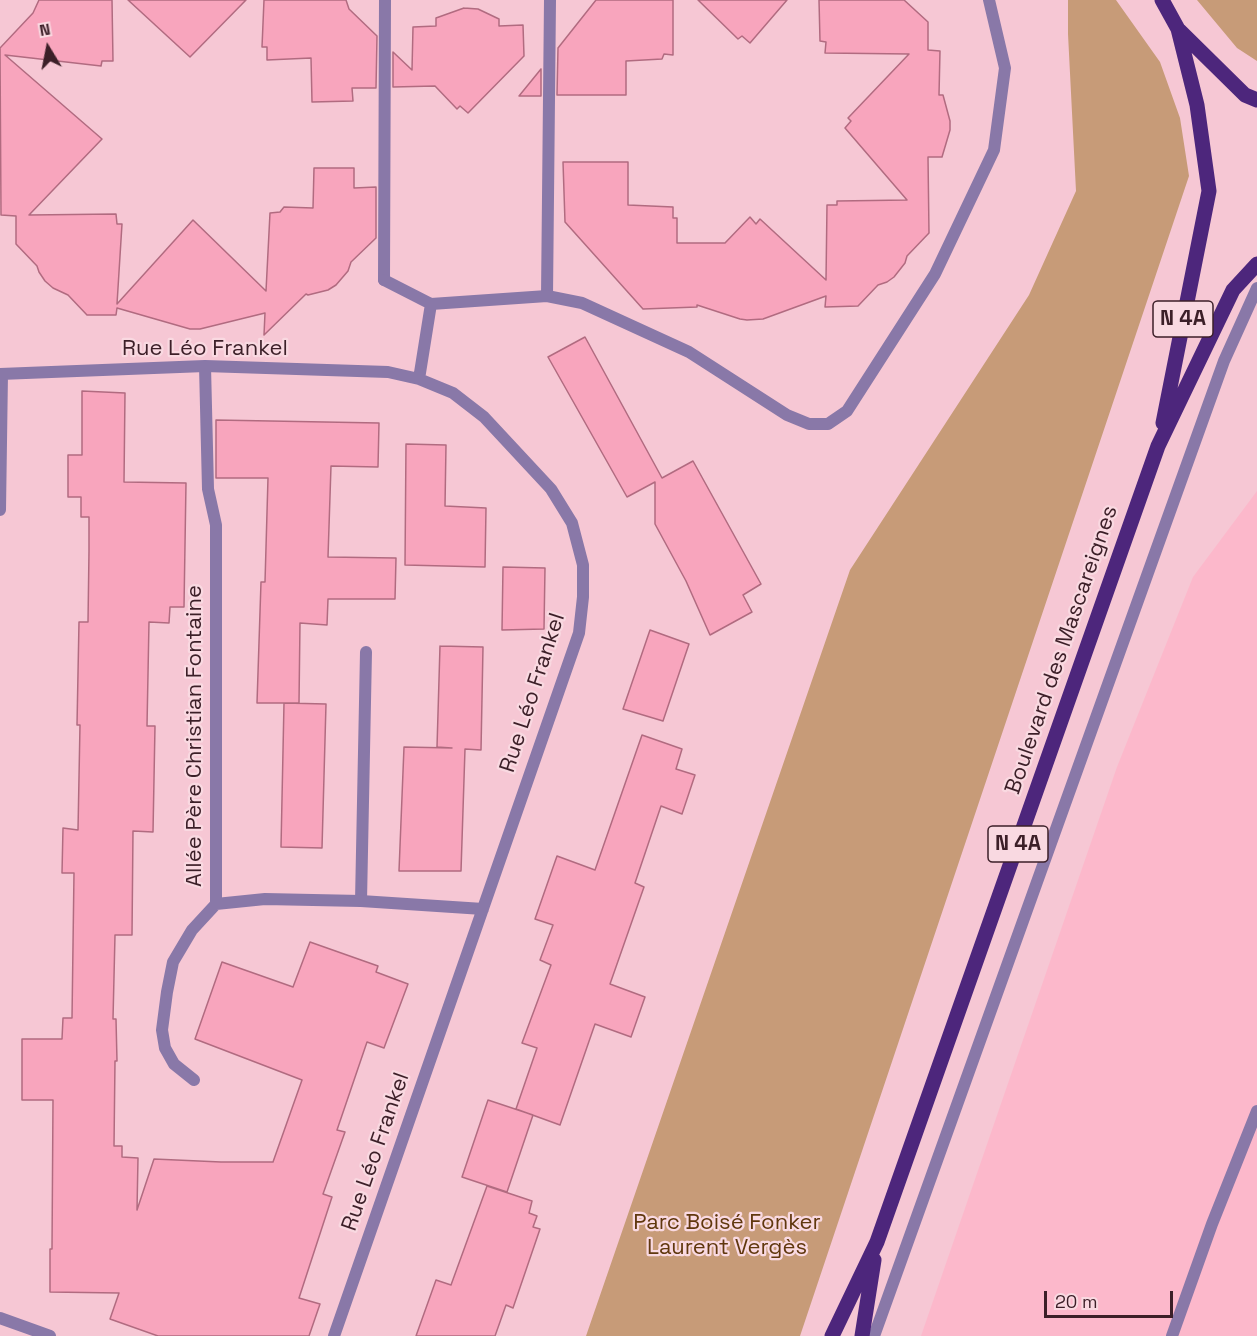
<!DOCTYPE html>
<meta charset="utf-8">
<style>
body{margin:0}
#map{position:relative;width:1257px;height:1336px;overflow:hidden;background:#f6c7d4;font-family:"Space Grotesk",sans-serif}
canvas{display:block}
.north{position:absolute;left:18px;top:18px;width:60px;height:60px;-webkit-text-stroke:4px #f9d9e1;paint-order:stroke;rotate:350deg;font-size:16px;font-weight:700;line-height:24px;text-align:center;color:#3c1f28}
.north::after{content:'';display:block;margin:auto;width:21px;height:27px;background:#3c1f28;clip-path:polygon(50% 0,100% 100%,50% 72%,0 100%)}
.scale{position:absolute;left:1044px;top:1291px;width:129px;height:27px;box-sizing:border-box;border:3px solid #3c1f28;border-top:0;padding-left:8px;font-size:18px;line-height:21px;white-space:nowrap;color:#3c1f28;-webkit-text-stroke:4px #f9d9e1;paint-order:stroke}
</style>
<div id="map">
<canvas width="1257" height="1336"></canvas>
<div class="north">N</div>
<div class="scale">20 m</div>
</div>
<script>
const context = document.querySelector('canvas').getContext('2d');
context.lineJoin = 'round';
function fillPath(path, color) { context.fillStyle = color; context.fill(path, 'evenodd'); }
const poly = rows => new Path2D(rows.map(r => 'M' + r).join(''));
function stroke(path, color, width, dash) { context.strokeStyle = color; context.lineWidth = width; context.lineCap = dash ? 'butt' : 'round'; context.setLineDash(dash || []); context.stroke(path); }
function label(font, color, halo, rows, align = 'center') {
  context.font = font + ' "Space Grotesk",sans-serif'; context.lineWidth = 4.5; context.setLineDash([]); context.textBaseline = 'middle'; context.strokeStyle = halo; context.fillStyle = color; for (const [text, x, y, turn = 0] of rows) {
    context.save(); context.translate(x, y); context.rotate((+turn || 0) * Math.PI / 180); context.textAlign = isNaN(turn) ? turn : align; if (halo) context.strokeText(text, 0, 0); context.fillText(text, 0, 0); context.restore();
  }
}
fillPath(poly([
 [1257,491,1257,1336,921,1336,1117,767,1193,577]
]), '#fcb8cb');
fillPath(poly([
 [1068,0,1116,0,1160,62,1180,118,1189,176,800,1336,586,1336,850,570,1029,295,1076,191,1068,34],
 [1197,0,1257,0,1257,61,1237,48]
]), '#c79b78');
const building = poly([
 [39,0,112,0,113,61,102,61,101,66,5,55,102,139,29,215,116,214,117,224,122,224,117,304,193,220,266,291,270,213,280,212,284,207,313,208,314,168,354,168,354,188,376,187,376,238,351,262,348,271,336,285,328,290,308,295,306,294,264,335,265,313,200,329,190,329,117,308,116,315,87,315,68,295,53,288,45,281,39,272,37,266,16,244,16,216,1,215,0,48,33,13,39,0],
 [128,0,246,0,190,57,128,0],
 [264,0,346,0,349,9,377,36,376,88,352,88,353,101,312,102,311,58,267,60,267,47,262,47,264,0],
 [596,0,673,0,673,55,664,54,662,59,626,61,626,95,557,95,558,48,596,0],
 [698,0,787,0,750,43,742,36,738,39,698,0],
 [819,0,904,0,928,22,928,50,940,51,939,95,943,95,950,121,950,130,942,157,928,157,929,233,907,256,905,263,894,277,887,282,878,285,858,306,825,307,826,296,763,319,747,320,740,319,697,305,697,307,643,309,565,222,563,162,628,162,628,205,673,207,673,218,677,218,677,243,725,243,750,217,756,224,760,219,826,280,827,205,837,205,837,201,907,200,845,128,851,121,848,118,909,54,825,53,826,42,820,41,819,0],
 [464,8,478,9,499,19,499,26,523,25,524,56,468,113,460,106,457,109,435,86,393,87,393,52,412,70,413,27,436,26,436,18,464,8],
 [541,69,541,96,519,96,541,69],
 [585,337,662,478,693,461,761,584,743,595,752,612,710,635,686,581,655,524,655,482,627,497,548,357,585,337],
 [82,391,125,393,124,482,186,483,184,607,170,607,169,623,149,622,147,726,155,726,153,832,133,831,132,935,115,935,113,1019,116,1019,117,1061,115,1061,114,1146,122,1146,122,1157,138,1158,137,1210,154,1159,221,1162,273,1162,302,1080,195,1039,222,962,293,987,310,942,378,966,376,972,408,984,384,1048,367,1042,337,1130,345,1132,323,1194,332,1197,299,1298,320,1304,309,1336,158,1336,110,1319,119,1293,50,1292,50,1249,52,1249,53,1100,22,1100,22,1039,62,1039,63,1018,72,1018,74,873,62,873,63,828,78,830,80,725,77,725,79,622,88,622,89,551,89,517,81,517,81,497,68,497,68,455,82,455,82,391],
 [216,420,379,423,378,467,331,466,328,557,396,558,395,599,328,599,327,625,300,623,299,703,257,703,261,582,265,582,268,478,216,478,216,420],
 [406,444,446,445,445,506,486,508,485,567,405,565,406,444],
 [503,567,545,568,544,629,502,630,503,567],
 [650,630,689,644,663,721,623,709,650,630],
 [440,646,483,647,481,750,465,749,461,871,399,871,404,747,452,748,437,747,440,646],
 [284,703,326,704,322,848,281,847,284,703],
 [642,735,682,749,676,769,695,775,682,814,661,806,635,883,644,887,610,984,645,997,631,1037,595,1024,560,1125,516,1109,537,1048,522,1043,551,965,540,960,553,925,535,919,557,856,595,870,642,735],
 [488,1100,533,1115,507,1192,462,1177,488,1100],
 [487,1186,532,1201,529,1213,537,1216,533,1227,540,1229,513,1308,506,1305,495,1336,416,1336,436,1280,451,1285,487,1186]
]);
fillPath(building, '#f8a5bd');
stroke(building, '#b16b80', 1.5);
stroke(poly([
 [384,280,385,0],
 [547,296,550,0],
 [361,901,366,652],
 [874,1336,1224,361,1257,288],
 [1172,1336,1212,1224,1257,1111]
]), '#8978a8', 12);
stroke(poly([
 [384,280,431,304,547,296,582,303,689,352,787,415,809,424,828,424,847,411,935,274,994,150,1005,68,989,0],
 [0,374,205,366,388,372,419,379,453,393,484,417,551,489,572,523,583,565,583,597,579,633,334,1336],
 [419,379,431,304],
 [0,510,2,374],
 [216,904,265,899,361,901,483,909],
 [194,1080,174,1064,165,1048,162,1030,167,992,173,962,192,930,216,904,216,525,208,489,205,366],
 [0,1318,50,1336]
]), '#8978a8', 12);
stroke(poly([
 [1162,0,1178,29,1245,95,1257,100],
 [1163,423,1209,191,1197,105,1178,29],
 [832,1336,877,1242,1158,446,1233,290,1257,264],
 [862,1336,874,1260]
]), '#4d267c', 15);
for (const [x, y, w] of [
 [1183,319,60],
 [1018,844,60]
]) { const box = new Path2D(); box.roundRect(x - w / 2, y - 18, w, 36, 4.5); context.fillStyle = '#f9d9e1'; context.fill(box); stroke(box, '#3c1f28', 1.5); }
label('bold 21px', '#3c1f28', null, [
 ["N 4A",1183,319],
 ["N 4A",1018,844]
]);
label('22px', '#3c1f28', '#f9d9e1', [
 ["Rue Léo Frankel",205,349],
 ["Boulevard des Mascareignes",1062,650,-71],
 ["Rue Léo Frankel",533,693,-72],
 ["Allée Père Christian Fontaine",195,736,-90],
 ["Rue Léo Frankel",376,1152,-71]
]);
label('22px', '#60370d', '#f9d9e1', [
 ["Parc Boisé Fonker",727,1223],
 ["Laurent Vergès",727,1248]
]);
</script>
